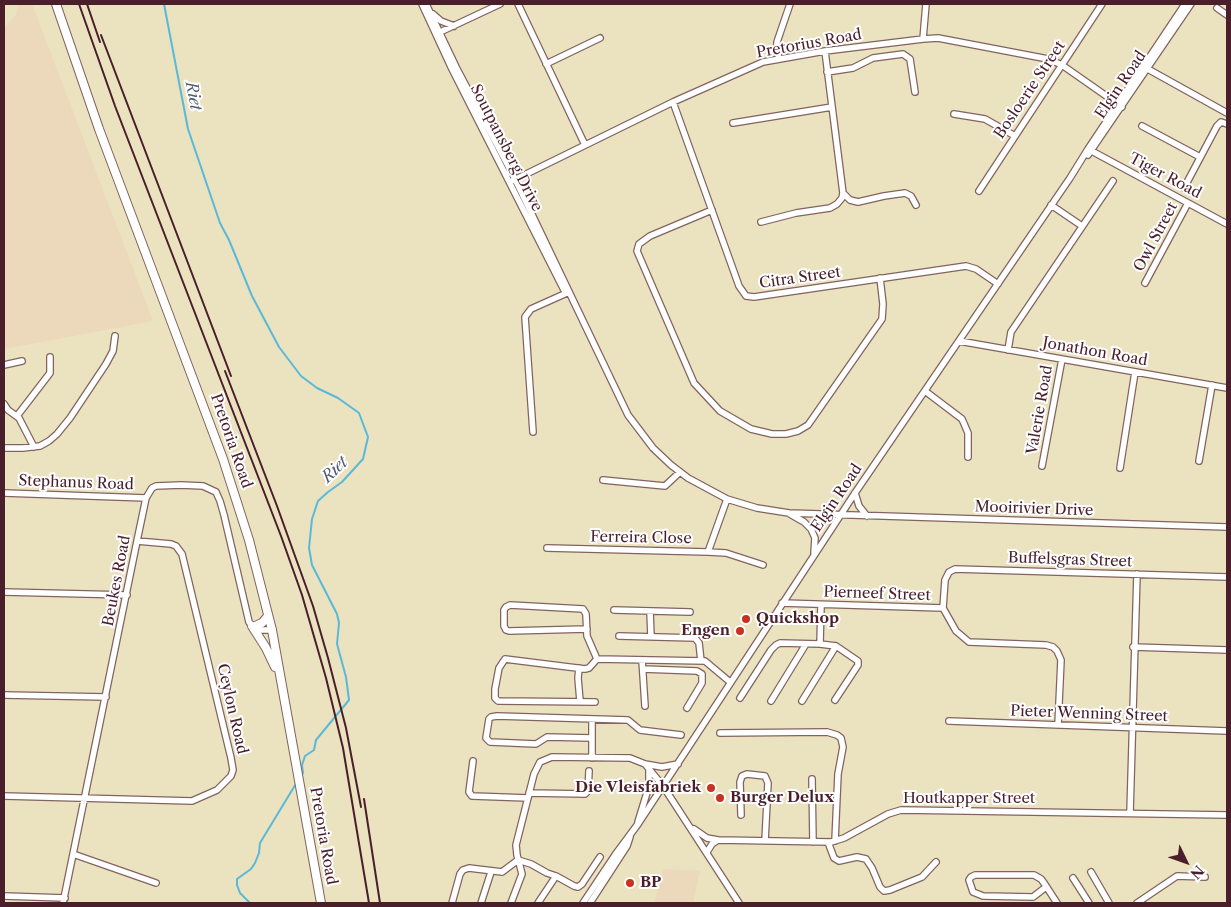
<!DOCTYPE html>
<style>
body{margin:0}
#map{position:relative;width:1231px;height:907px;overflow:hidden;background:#ebe2c0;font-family:"Libre Caslon Text",serif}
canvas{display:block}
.frame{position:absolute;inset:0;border:5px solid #4a1f2b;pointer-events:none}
.north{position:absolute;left:1161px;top:837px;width:50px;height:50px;-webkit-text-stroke:4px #fff;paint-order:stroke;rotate:132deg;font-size:14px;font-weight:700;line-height:20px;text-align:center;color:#4a1f2b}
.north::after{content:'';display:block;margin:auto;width:18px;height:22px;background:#4a1f2b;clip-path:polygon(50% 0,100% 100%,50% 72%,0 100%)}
</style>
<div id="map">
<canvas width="1231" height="907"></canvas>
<div class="frame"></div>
<div class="north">N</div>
</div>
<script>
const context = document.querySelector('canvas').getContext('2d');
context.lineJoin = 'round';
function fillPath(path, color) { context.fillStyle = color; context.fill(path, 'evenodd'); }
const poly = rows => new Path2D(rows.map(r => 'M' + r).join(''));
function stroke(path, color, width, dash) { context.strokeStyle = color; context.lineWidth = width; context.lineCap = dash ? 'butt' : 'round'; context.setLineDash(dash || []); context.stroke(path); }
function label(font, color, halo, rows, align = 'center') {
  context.font = font + ' "Libre Caslon Text",serif'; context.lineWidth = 4; context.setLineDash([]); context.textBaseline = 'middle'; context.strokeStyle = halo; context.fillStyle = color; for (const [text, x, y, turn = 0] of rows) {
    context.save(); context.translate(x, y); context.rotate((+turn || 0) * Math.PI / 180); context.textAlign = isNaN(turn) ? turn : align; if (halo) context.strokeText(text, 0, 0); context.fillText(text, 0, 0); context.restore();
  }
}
fillPath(poly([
 [18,4,32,4,153,321,4,349,4,28,16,15],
 [663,869,700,871,693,903,654,903]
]), '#ecd8ba');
stroke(poly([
 [164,4,188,129,220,223,229,240,252,296,279,347,301,376,317,388,338,398,359,413,368,437,363,459,342,482,328,492,318,501,312,519,309,548,312,565,337,614,339,623,337,644,346,677,349,700,316,740,314,750,305,756,302,765,303,773,301,776],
 [250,903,240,893,237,885,237,879,251,869,255,863,259,853,260,843,297,782]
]), '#5ab9d8', 2);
const minor = poly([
 [422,4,452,69,564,290],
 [426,4,456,67,515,179,628,415,653,448,671,465,688,478,727,499,757,508,789,513,1227,527],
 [518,4,585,145],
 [1217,8,1227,15],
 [433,14,441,21,454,26],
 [436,34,500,4],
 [923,39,926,4],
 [779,58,777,52,777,42,790,4],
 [546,64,600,38],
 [1146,68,1227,113],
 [827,72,853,68,873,58,903,54,910,59,915,92],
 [673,102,739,286,746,296,754,297,966,266,976,269,998,284],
 [954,114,985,119,1015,136],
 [733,123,832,107],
 [1142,126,1200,157],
 [1088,149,1227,224],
 [1088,155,1191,4],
 [510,182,673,102,763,62,825,51,923,39,938,38,1048,59,1062,65,1122,107],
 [1184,188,1217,126,1221,122,1227,124],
 [979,191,1102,4],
 [843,193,850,200,858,202,884,196,905,193,911,196,916,205],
 [1051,205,1082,226],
 [712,210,650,236,639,244,637,251,694,383,720,411,751,429,772,434,786,434,798,431,808,425,882,319,883,304,880,278],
 [761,222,796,213,830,208,837,204,842,198,843,193,825,51],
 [1145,283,1188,203],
 [959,341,1227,388],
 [1008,350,1011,332,1113,181],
 [4,365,22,361],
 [925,391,962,419,968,433,968,457],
 [4,404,8,410,19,418,34,447],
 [17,416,50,373,50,357],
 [533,432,525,317,531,309,569,292],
 [4,448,23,448,40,446,49,441,57,434,70,418,106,364,113,351,115,336],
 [1199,461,1212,385],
 [1042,466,1062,359],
 [1120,468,1135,372],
 [603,480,665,486,680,472],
 [4,493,146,498],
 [855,493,859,506,867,516],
 [790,514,804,522,811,529,815,538,814,553],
 [547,548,708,552,727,499],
 [708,552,726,553,763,565],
 [4,592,127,595],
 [782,603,943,608],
 [943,608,945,580,949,572,955,569,1227,577],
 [943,608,956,631,969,642,1046,645,1053,647,1057,651,1061,660,1058,725],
 [614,610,690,612],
 [650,611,651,637],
 [587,629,509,631,506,630,504,626,504,610,506,607,510,605,583,609,586,614,587,636,597,659],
 [619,636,695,638,699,643,701,661],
 [820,644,821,605],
 [1133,647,1227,650],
 [597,659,705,661,730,682],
 [642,660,645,706],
 [579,668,578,678,580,701],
 [643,669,697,671,702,674,702,683,687,708],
 [4,695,106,697],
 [740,698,771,650,776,645,780,643,820,644,836,646,858,661,858,665,835,700],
 [771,701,806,644],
 [802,701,836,646],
 [595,702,498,701,495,698,495,689,499,668,505,659,585,669,589,668,597,659],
 [949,721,1227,731],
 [720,733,827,732,837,735,841,738,843,747,838,774,835,841],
 [592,738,547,737,536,744,490,742,486,738,489,719,491,717,497,716,628,720,640,730,681,735],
 [592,758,592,719],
 [473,761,469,792,472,796,528,798],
 [645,764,662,767,678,764],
 [812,779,813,842],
 [529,793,585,794,588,791,589,771],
 [4,796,192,801,217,790,231,776,233,770,231,758,182,554,176,546,171,544,137,541],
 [1130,813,1137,574],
 [741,815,740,782,742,776,747,774,765,776,768,783,765,841],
 [638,822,649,786,649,771],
 [694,829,707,838,718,840],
 [828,842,834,858,839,861,857,857,866,859,872,868,880,887,884,891,890,890,922,877,936,862],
 [707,852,712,844,718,840,831,842,844,838,888,814,901,810,1227,815],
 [73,854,156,883],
 [518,860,531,864,547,873,556,876,574,886,578,887,582,884,600,857],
 [1091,872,1109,903],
 [1073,878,1089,903],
 [1046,887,1033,897,983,896,973,892,969,880,971,877,975,875,1034,875,1041,879,1044,883,1057,903],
 [4,896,65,898],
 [63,903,137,541,146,498,152,488,156,486,181,485,203,486,216,492,220,501,224,515,249,622,252,626,258,630,272,630],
 [452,903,460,874,463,870,469,868,502,872,518,860],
 [481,903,491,872],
 [511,903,522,874,517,855,516,845,534,774,540,762,552,757,630,758,645,764,663,786,739,903],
 [538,903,556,876],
 [583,903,615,855,638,824,855,493,1070,178,1088,149,1185,4],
 [590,903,627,846,630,837],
 [1137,903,1177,876,1205,877]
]);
const major = poly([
 [56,4,99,129,223,459,249,540,272,630,321,903],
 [252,626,266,648,275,667],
 [253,627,262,623,268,616]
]);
stroke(minor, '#82635f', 8);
stroke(major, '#82635f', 10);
stroke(minor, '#fff', 5.5);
stroke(major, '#fff', 8);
stroke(poly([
 [79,4,115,106,281,536,302,595,326,678,343,748,369,903],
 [87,4,100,42],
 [101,35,231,376],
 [225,371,277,506,313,606,328,658,346,728,361,807],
 [364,799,380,903]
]), '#4a1f2b', 2);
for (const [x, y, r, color] of [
 [746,619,5,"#c8321e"],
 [740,631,5,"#c8321e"],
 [711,788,5,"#c8321e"],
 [720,798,5,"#c8321e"],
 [630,883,5,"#c8321e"]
]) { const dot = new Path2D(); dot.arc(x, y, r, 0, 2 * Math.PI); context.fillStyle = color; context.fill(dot); stroke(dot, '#fff', 2); }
label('15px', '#4a1f2b', '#fff', [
 ["Pretorius Road",809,44,-10],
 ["Elgin Road",1121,85,-56],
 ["Bosloerie Street",1030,90,-56],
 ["Soutpansberg Drive",506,148,63],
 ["Tiger Road",1165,176,28],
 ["Owl Street",1156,237,-62],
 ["Citra Street",800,278,-8],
 ["Jonathon Road",1095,352,10],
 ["Valerie Road",1040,410,-80],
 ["Pretoria Road",231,441,71],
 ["Stephanus Road",76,483,2],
 ["Elgin Road",837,498,-56],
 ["Mooirivier Drive",1034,509,2],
 ["Ferreira Close",641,538,1],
 ["Buffelsgras Street",1070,560,2],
 ["Beukes Road",117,581,-79],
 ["Pierneef Street",877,594,2],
 ["Ceylon Road",232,709,77],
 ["Pieter Wenning Street",1089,714,2],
 ["Houtkapper Street",969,799],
 ["Pretoria Road",323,836,80]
]);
label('bold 15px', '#4a1f2b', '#fff', [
 ["Quickshop",756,619],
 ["Engen",730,631,"right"],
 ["Die Vleisfabriek",701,788,"right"],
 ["Burger Delux",730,798],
 ["BP",640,883]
], 'left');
label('italic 16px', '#505d70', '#fff', [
 ["Riet",193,96,79],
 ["Riet",335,470,-43]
]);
</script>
